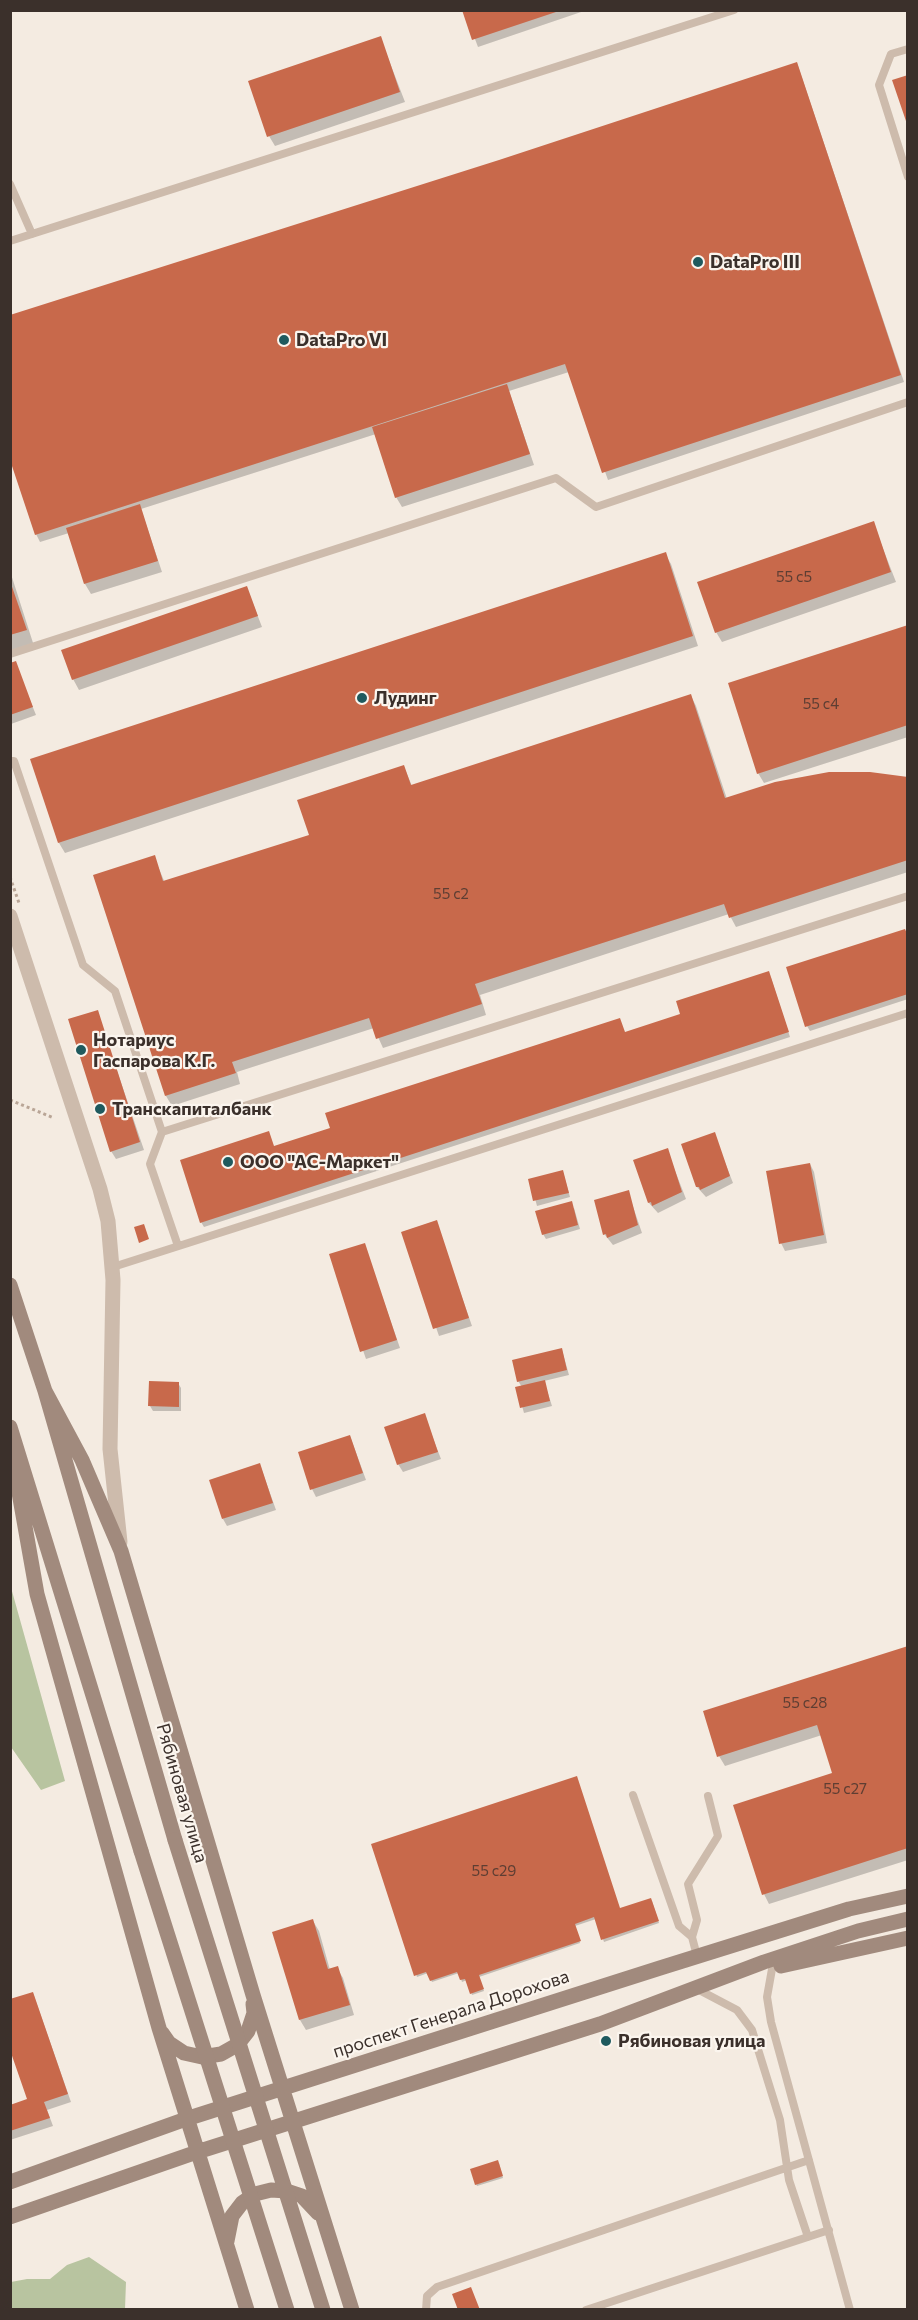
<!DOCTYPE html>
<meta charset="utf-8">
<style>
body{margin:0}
#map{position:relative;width:918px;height:2320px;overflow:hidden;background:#f4ebe1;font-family:Commissioner,sans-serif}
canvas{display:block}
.frame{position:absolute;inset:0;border:12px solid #3b302b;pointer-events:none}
</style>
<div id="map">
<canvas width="918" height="2320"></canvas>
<div class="frame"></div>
</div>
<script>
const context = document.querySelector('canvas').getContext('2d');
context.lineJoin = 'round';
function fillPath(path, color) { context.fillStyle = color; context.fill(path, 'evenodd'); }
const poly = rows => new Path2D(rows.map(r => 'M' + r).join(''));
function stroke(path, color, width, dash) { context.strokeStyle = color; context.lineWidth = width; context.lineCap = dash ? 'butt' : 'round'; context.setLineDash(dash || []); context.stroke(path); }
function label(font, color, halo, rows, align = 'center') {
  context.font = font + ' Commissioner,sans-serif'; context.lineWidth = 4.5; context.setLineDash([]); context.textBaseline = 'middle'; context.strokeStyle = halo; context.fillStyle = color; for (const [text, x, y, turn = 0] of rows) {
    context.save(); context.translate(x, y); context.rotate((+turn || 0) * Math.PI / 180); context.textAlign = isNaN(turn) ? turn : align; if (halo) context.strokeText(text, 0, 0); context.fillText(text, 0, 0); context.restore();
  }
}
fillPath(poly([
 [10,1584,65,1781,41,1790,11,1747],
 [89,2257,126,2282,125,2309,11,2309,11,2282,27,2279,50,2279,67,2265]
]), '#b8c4a0');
fillPath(poly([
 [464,10,587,10,478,47],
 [380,37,405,102,275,146,269,136],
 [797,63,904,382,608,480,569,372,509,391,534,465,402,507,396,497,376,434,141,509,162,572,91,594,85,584,69,533,40,542,36,534,499,161],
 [873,523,896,582,722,642,716,632],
 [665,554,671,564,698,646,65,853,59,843,32,760],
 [10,571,34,646,10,653],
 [247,588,262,627,79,690,73,679],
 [908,627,908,737,764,783,758,773],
 [15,663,36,715,11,724,10,665],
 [691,696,696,706,727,799,908,778,908,872,736,927,729,914,480,995,486,1015,383,1048,374,1028,237,1072,240,1084,172,1106,166,1096,154,857,165,883,310,836,404,767,412,786],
 [908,936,908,999,810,1031,807,1026],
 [771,978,790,1037,204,1227,201,1222,274,1148,682,1015],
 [97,1012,144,1150,116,1159,111,1151],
 [714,1134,733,1183,706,1197,697,1187],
 [667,1150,686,1199,658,1213,649,1203,635,1161],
 [810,1164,814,1172,827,1243,785,1251,781,1243],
 [563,1172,570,1197,537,1206,530,1180],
 [628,1192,642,1233,613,1245,605,1235,595,1201],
 [574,1208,580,1229,546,1239,543,1234],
 [436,1222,472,1326,439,1336,403,1233],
 [364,1244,400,1348,366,1359,330,1255],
 [562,1350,569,1375,544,1381,552,1406,524,1413,517,1388,522,1387,518,1381],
 [178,1383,181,1388,181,1411,153,1411,150,1406],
 [424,1415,441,1459,403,1472,398,1464],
 [350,1436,366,1480,316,1497,312,1489],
 [260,1465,276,1510,227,1526,223,1519],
 [908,1647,908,1860,769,1904,764,1894,834,1774,822,1735,725,1766,719,1756],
 [373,1845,620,1910,652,1901,659,1923,604,1942,596,1919,575,1926,580,1943,479,1977,484,1991,472,1995,467,1980,462,1982,459,1973,432,1982,428,1973,417,1977],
 [313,1921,319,1931,330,1970,337,1968,343,1978,354,2015,306,2030,300,2020,274,1933],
 [33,1993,71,2102,47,2110,53,2126,10,2140,10,2107,29,2100,10,2045,10,1998,11,2001],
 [499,2163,503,2178,477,2186,476,2184]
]), '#0003');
fillPath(poly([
 [462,10,559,10,559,11,472,40],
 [381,36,400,92,267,137,248,81],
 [797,62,901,375,602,473,565,364,35,535,10,460,10,315,499,160],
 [908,75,908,124,907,124,892,80],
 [507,384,530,454,395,498,372,427],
 [140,504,158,561,84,584,66,528],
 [874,521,891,572,715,633,697,582],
 [666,552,693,636,58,843,30,759],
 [10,581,27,630,10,635],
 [247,586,258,616,72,680,61,650],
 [908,625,908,725,757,774,728,683],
 [16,661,33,707,10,715,10,663],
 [691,694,725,798,775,782,829,772,870,772,908,777,908,860,729,918,724,904,475,984,482,1004,376,1039,369,1018,232,1062,236,1073,165,1096,93,875,155,855,163,881,309,835,297,800,404,765,411,785],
 [905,929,908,936,908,994,805,1027,786,967],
 [769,971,789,1032,200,1223,180,1160,269,1131,274,1146,330,1128,325,1113,620,1018,625,1032,680,1014,676,1001],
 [98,1010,140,1142,110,1152,68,1019],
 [715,1132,730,1176,700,1190,699,1187,696,1187,681,1144],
 [668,1148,682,1192,652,1206,651,1202,648,1203,633,1160],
 [810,1163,824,1235,779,1244,766,1171],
 [563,1170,569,1193,533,1201,528,1179],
 [629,1190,638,1225,607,1238,606,1234,603,1235,594,1200],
 [572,1201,578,1225,542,1235,535,1211],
 [437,1220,469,1318,433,1329,401,1232],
 [144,1224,149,1239,139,1243,134,1227],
 [365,1243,397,1340,360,1352,329,1254],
 [562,1348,567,1370,517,1382,512,1360],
 [545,1380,550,1401,520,1408,515,1387],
 [149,1381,179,1382,179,1407,148,1406],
 [425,1413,438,1452,397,1465,384,1427],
 [350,1435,363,1473,310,1490,298,1452],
 [260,1463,273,1503,222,1519,209,1480],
 [908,1646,908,1848,762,1895,733,1805,832,1773,817,1725,717,1757,703,1711],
 [577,1776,620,1908,651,1898,659,1921,601,1940,594,1917,575,1924,581,1941,479,1975,484,1989,470,1994,465,1979,460,1980,457,1972,430,1981,426,1972,414,1976,371,1844],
 [313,1919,328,1969,338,1966,350,2005,299,2020,272,1932],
 [33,1992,68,2094,44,2102,50,2118,10,2131,10,2105,27,2099,10,2050,10,1999],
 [498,2160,503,2176,475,2185,470,2169],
 [471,2287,480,2310,458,2310,452,2294]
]), '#c8694b');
stroke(poly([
 [10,877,19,903],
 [10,1100,54,1118]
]), '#b9a596', 3, [3, 3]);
stroke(poly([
 [908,49,891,54,879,85,908,177],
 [10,184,32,234],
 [10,241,734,10],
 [10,654,556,478,596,507,908,402],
 [10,761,14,761,83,965,115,991,162,1132,150,1164,178,1246],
 [162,1132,908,896],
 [113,1267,908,1013],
 [633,1795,679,1926,692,1937],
 [697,1956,692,1937,697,1920,688,1884,718,1836,708,1796],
 [772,1969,767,1997,771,2022,850,2310],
 [699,1990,737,2010,752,2030,780,2120,789,2180,808,2237],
 [426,2310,427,2296,437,2287,809,2160],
 [586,2310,829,2230]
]), '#cdbbac', 8);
stroke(poly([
 [10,916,100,1189,108,1221,113,1280,110,1449,120,1542]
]), '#cdbbac', 15);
stroke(poly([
 [10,1285,45,1391,175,1840],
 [45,1391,82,1460,121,1551,253,1995,352,2310],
 [10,1427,141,1851],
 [10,1442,37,1594,159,2028,247,2310],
 [781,1966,908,1938],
 [162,2033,169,2043,184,2053,202,2057,221,2054,237,2045,248,2031,254,2013,253,2004],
 [10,2182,186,2119,660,1968,849,1909,908,1896],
 [10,2217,197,2152,600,2024,764,1962,858,1931,908,1919],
 [227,2241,232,2216,242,2203,255,2194,271,2190,287,2191,302,2196,318,2213]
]), '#a18a7d', 15);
stroke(poly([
 [175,1840,323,2310],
 [141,1851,287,2310]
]), '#a18a7d', 15);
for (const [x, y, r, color] of [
 [698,262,6,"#1f5a5e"],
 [284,340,6,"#1f5a5e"],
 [362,698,6,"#1f5a5e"],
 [81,1050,6,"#1f5a5e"],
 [100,1109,6,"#1f5a5e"],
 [228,1162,6,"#1f5a5e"],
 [606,2041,6,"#1f5a5e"]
]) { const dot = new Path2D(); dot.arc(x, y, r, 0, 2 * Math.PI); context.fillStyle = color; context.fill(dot); stroke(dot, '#fbf5ee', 2); }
label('15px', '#5e3e33', null, [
 ["55 с5",794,577],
 ["55 с4",821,704],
 ["55 с2",451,894],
 ["55 с28",805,1703],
 ["55 с27",845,1789],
 ["55 с29",494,1871]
]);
label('bold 18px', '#3b302b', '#fbf5ee', [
 ["DataPro III",710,262],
 ["DataPro VI",296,340],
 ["Лудинг",374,698],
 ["Нотариус",93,1040],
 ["Гаспарова К.Г.",93,1061],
 ["Транскапиталбанк",112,1109],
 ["ООО \"АС-Маркет\"",240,1162],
 ["Рябиновая улица",618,2041]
], 'left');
label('18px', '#3b302b', '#fbf5ee', [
 ["Рябиновая улица",182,1793,74],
 ["проспект Генерала Дорохова",451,2014,-18]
]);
</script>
